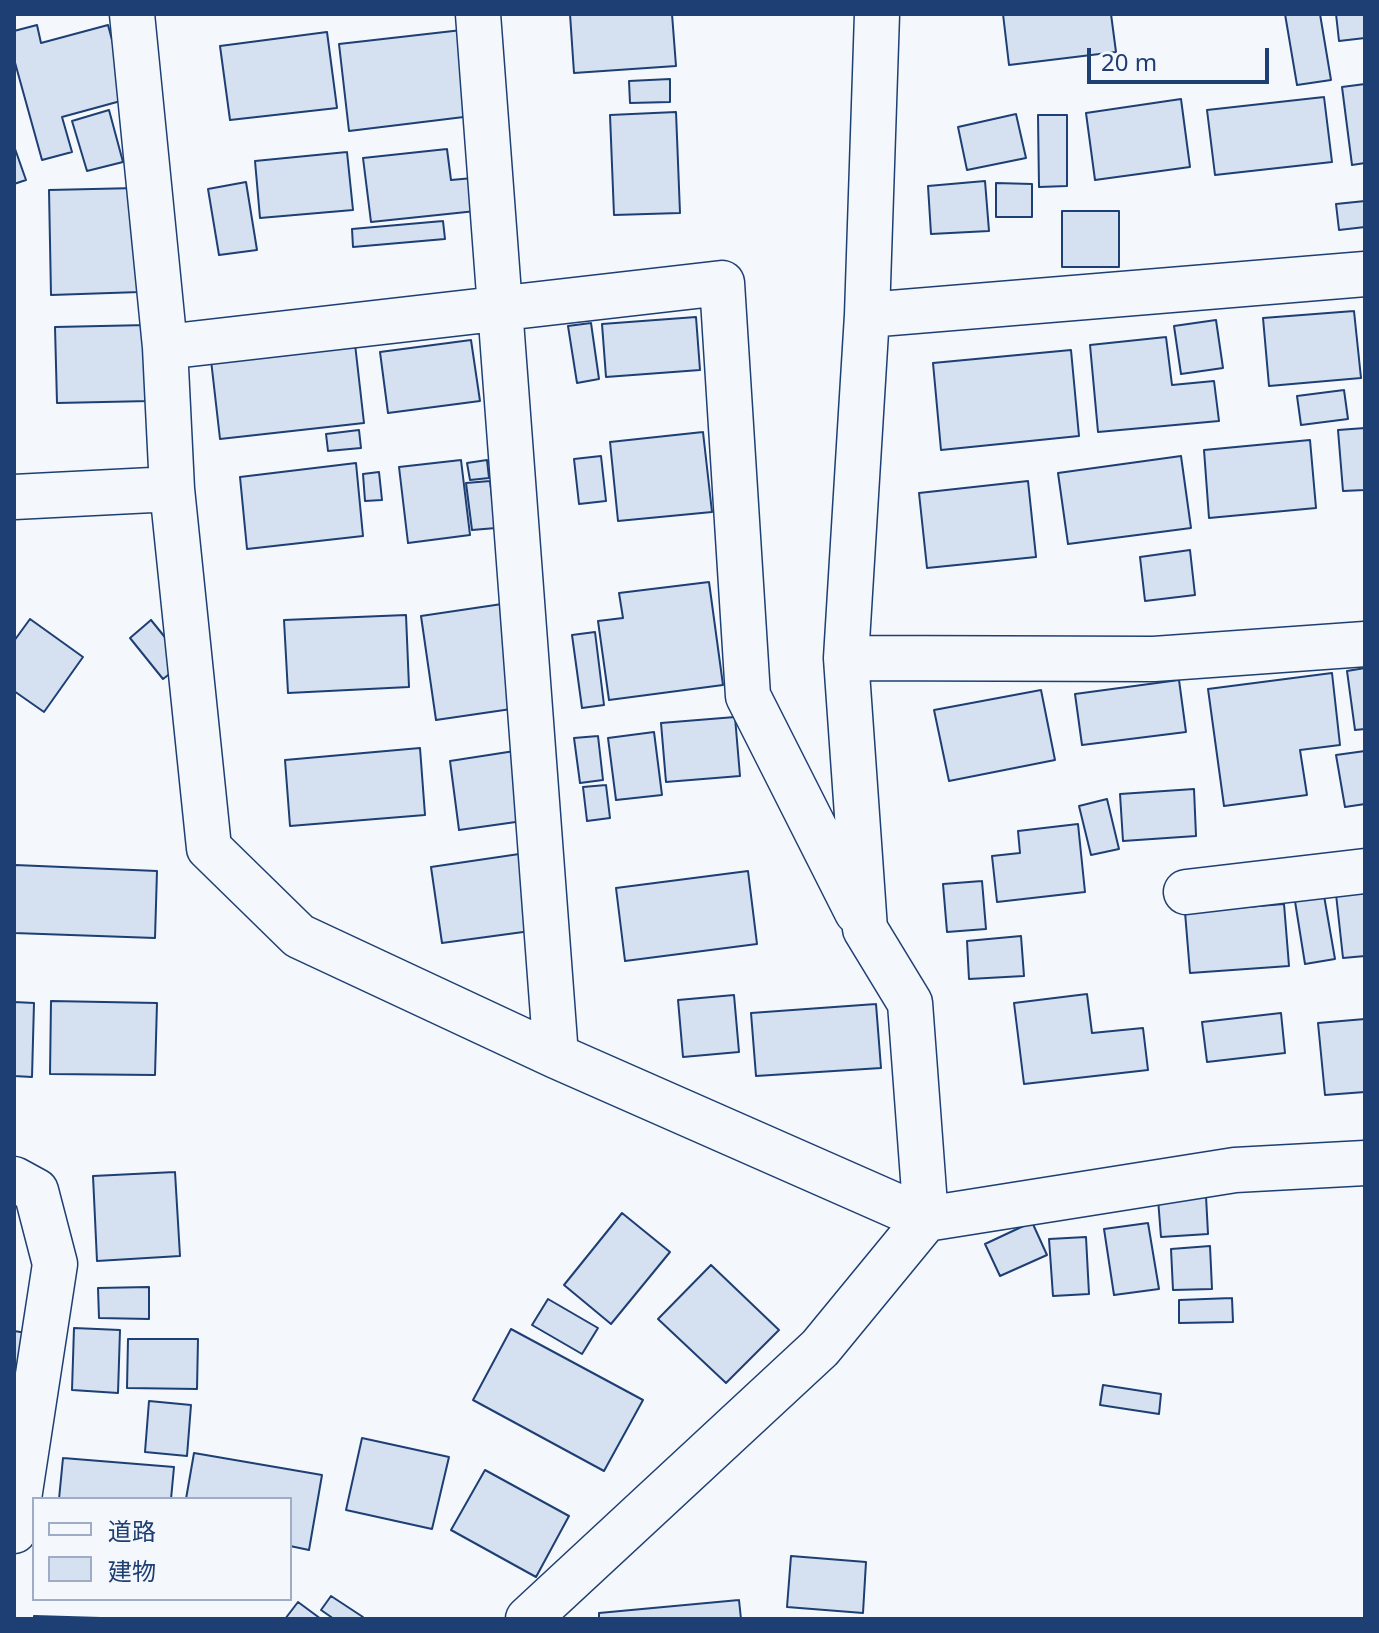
<!DOCTYPE html>
<meta charset="utf-8">
<style>
body{margin:0}
#map{position:relative;width:1379px;height:1633px;overflow:hidden;background:#f4f7fb;font-family:"Noto Sans","Noto Sans JP",sans-serif}
canvas{display:block}
.frame{position:absolute;inset:0;border:16px solid #1d3f73;pointer-events:none}
.legend{position:absolute;left:32px;top:1497px;width:260px;height:104px;box-sizing:border-box;background:#f4f7fb;border:2px solid #9eadc5;margin:0;padding:10px 14px;list-style:none;font-size:24px;color:#1d3f73}
.legend li{display:flex;align-items:center;gap:16px;height:40px}
.legend b{width:40px;border:2px solid #9eadc5}
.scale{position:absolute;left:1087px;top:48px;width:182px;height:36px;box-sizing:border-box;border:4px solid #1d3f73;border-top:0;padding-left:10px;font-size:24px;line-height:28px;white-space:nowrap;color:#1d3f73;-webkit-text-stroke:6px #f4f7fb;paint-order:stroke}
</style>
<div id="map">
<canvas width="1379" height="1633"></canvas>
<div class="frame"></div>
<ul class="legend">
<li><b style="height:10px;background:#f4f7fb"></b>道路</li>
<li><b style="height:22px;background:#d5e0f0"></b>建物</li>
</ul>
<div class="scale">20 m</div>
</div>
<script>
const context = document.querySelector('canvas').getContext('2d');
context.lineJoin = 'round';
function fillPath(path, color) { context.fillStyle = color; context.fill(path, 'evenodd'); }
const poly = rows => new Path2D(rows.map(r => 'M' + r).join(''));
function stroke(path, color, width, dash) { context.strokeStyle = color; context.lineWidth = width; context.lineCap = dash ? 'butt' : 'round'; context.setLineDash(dash || []); context.stroke(path); }
const building = poly([
 [570,14,672,14,676,66,574,73,570,14],
 [1003,14,1111,14,1116,52,1009,65,1003,14],
 [1285,14,1320,14,1331,80,1297,85,1285,14],
 [1336,14,1365,14,1365,38,1339,41,1336,14],
 [37,25,41,43,108,25,128,99,62,117,72,152,42,160,14,59,14,31,37,25],
 [462,30,472,116,349,131,339,44,462,30],
 [327,32,337,108,230,120,220,46,327,32],
 [670,79,670,102,630,103,629,81,670,79],
 [1365,84,1365,163,1352,165,1342,87,1365,84],
 [1324,97,1332,162,1215,175,1207,110,1324,97],
 [1181,99,1190,167,1095,180,1086,113,1181,99],
 [109,110,123,162,87,171,72,121,109,110],
 [676,112,680,213,614,215,610,115,676,112],
 [1016,114,1026,158,967,170,958,127,1016,114],
 [1038,115,1067,115,1067,186,1039,187,1038,115],
 [14,146,26,180,14,184,14,146],
 [447,149,451,180,473,178,476,211,371,222,363,158,447,149],
 [347,152,353,210,260,218,255,161,347,152],
 [985,181,989,231,931,234,928,186,985,181],
 [246,182,257,250,219,255,208,189,246,182],
 [996,183,1032,184,1032,217,996,217,996,183],
 [137,188,140,292,51,295,49,190,137,188],
 [1365,201,1365,227,1339,230,1336,204,1365,201],
 [1062,211,1119,211,1119,267,1062,267,1062,211],
 [443,221,445,239,353,247,352,229,443,221],
 [1354,311,1361,378,1269,386,1263,318,1354,311],
 [696,317,700,370,606,377,602,324,696,317],
 [1216,320,1223,368,1181,374,1174,326,1216,320],
 [591,323,599,379,577,383,568,326,591,323],
 [148,325,150,401,57,403,55,327,148,325],
 [1166,337,1172,385,1214,381,1219,421,1098,432,1090,345,1166,337],
 [471,340,480,401,388,413,380,352,471,340],
 [355,344,364,423,220,439,211,360,355,344],
 [1071,350,1079,436,941,450,933,363,1071,350],
 [1344,390,1348,419,1301,425,1297,396,1344,390],
 [1365,428,1365,490,1343,491,1338,430,1365,428],
 [359,430,361,448,328,451,326,434,359,430],
 [703,432,712,512,618,521,610,442,703,432],
 [1310,440,1316,508,1209,518,1204,450,1310,440],
 [601,456,606,501,579,504,574,459,601,456],
 [1181,456,1191,528,1068,544,1058,473,1181,456],
 [461,460,470,535,408,543,399,467,461,460],
 [487,460,489,478,470,480,467,463,487,460],
 [356,463,363,536,247,549,240,477,356,463],
 [379,472,382,500,365,501,363,474,379,472],
 [490,481,496,528,472,530,466,483,490,481],
 [1028,481,1036,557,927,568,919,493,1028,481],
 [1190,550,1195,595,1145,601,1140,557,1190,550],
 [709,582,723,685,609,700,598,621,623,618,619,593,709,582],
 [502,604,518,708,436,720,421,616,502,604],
 [406,615,409,687,288,693,284,620,406,615],
 [30,619,83,657,44,712,14,691,14,641,30,619],
 [151,620,185,662,163,679,130,638,151,620],
 [595,632,604,705,582,708,572,635,595,632],
 [1365,668,1365,729,1355,730,1347,671,1365,668],
 [1332,673,1340,745,1300,750,1307,795,1224,806,1208,689,1332,673],
 [1179,680,1186,732,1082,745,1075,694,1179,680],
 [1041,690,1055,760,949,781,934,710,1041,690],
 [735,717,740,776,666,782,661,723,735,717],
 [654,732,662,795,616,800,608,738,654,732],
 [598,736,603,780,580,783,574,738,598,736],
 [420,748,425,815,290,826,285,760,420,748],
 [521,750,530,820,459,830,450,761,521,750],
 [1365,751,1365,804,1345,807,1336,755,1365,751],
 [606,785,610,818,587,821,583,787,606,785],
 [1194,789,1196,836,1123,841,1120,794,1194,789],
 [1107,799,1119,849,1091,855,1079,806,1107,799],
 [1078,824,1085,892,997,902,992,856,1020,853,1018,831,1078,824],
 [526,853,538,930,442,943,431,867,526,853],
 [15,865,157,871,155,938,14,933,15,865],
 [748,871,757,944,625,961,616,888,748,871],
 [982,881,986,929,947,932,943,884,982,881],
 [1365,882,1365,956,1343,958,1335,885,1365,882],
 [1323,890,1335,959,1305,964,1294,895,1323,890],
 [1284,904,1289,966,1190,973,1185,912,1284,904],
 [1021,936,1024,976,969,979,967,941,1021,936],
 [1087,994,1092,1033,1143,1028,1148,1070,1024,1084,1014,1003,1087,994],
 [734,995,739,1052,683,1057,678,1000,734,995],
 [51,1001,157,1003,155,1075,50,1074,51,1001],
 [14,1002,34,1003,32,1077,14,1076,14,1002],
 [876,1004,881,1068,756,1076,751,1013,876,1004],
 [1281,1013,1285,1053,1207,1062,1202,1022,1281,1013],
 [1365,1019,1365,1092,1325,1095,1318,1023,1365,1019],
 [175,1172,180,1256,97,1261,93,1176,175,1172],
 [1206,1196,1208,1234,1161,1237,1158,1199,1206,1196],
 [622,1213,670,1252,611,1324,564,1285,622,1213],
 [1032,1222,1047,1255,1000,1276,985,1244,1032,1222],
 [1148,1223,1159,1289,1114,1295,1104,1229,1148,1223],
 [1086,1237,1089,1294,1053,1296,1049,1239,1086,1237],
 [1210,1246,1212,1289,1173,1290,1171,1249,1210,1246],
 [711,1265,779,1330,726,1383,658,1319,711,1265],
 [149,1287,149,1319,99,1318,98,1288,149,1287],
 [1232,1298,1233,1322,1179,1323,1179,1300,1232,1298],
 [548,1299,598,1328,582,1354,532,1325,548,1299],
 [74,1328,120,1330,118,1393,72,1390,74,1328],
 [511,1329,643,1400,604,1471,473,1400,511,1329],
 [14,1331,27,1333,14,1395,14,1331],
 [128,1339,198,1339,197,1389,127,1388,128,1339],
 [1103,1385,1161,1394,1159,1414,1100,1405,1103,1385],
 [149,1401,191,1405,187,1456,145,1452,149,1401],
 [362,1438,449,1457,432,1529,346,1510,362,1438],
 [194,1453,322,1475,309,1550,290,1546,290,1499,186,1499,194,1453],
 [63,1458,174,1467,171,1499,59,1499,63,1458],
 [485,1470,569,1516,536,1577,451,1530,485,1470],
 [791,1556,866,1562,863,1613,787,1607,791,1556],
 [331,1596,363,1617,362,1619,334,1619,321,1610,331,1596],
 [739,1600,741,1619,599,1619,599,1613,739,1600],
 [298,1602,321,1619,285,1619,298,1602],
 [34,1616,101,1618,101,1619,34,1619,34,1616]
]);
fillPath(building, '#d5e0f0');
stroke(building, '#1d3f73', 2);
const street = poly([
 [132,14,165,347,172,489,209,848,299,936,556,1056,926,1219,1235,1170,1365,1163],
 [478,14,556,1056],
 [867,315,1365,274],
 [165,347,722,283,748,696,857,912],
 [14,497,172,489],
 [846,658,1154,659,1365,644],
 [1186,892,1365,871],
 [14,1179,36,1191,55,1264,14,1531],
 [528,1619,820,1348,926,1219,910,1003,865,929,846,658,867,315,877,14]
]);
stroke(street, '#1d3f73', 47);
stroke(street, '#f4f7fb', 44);
</script>
